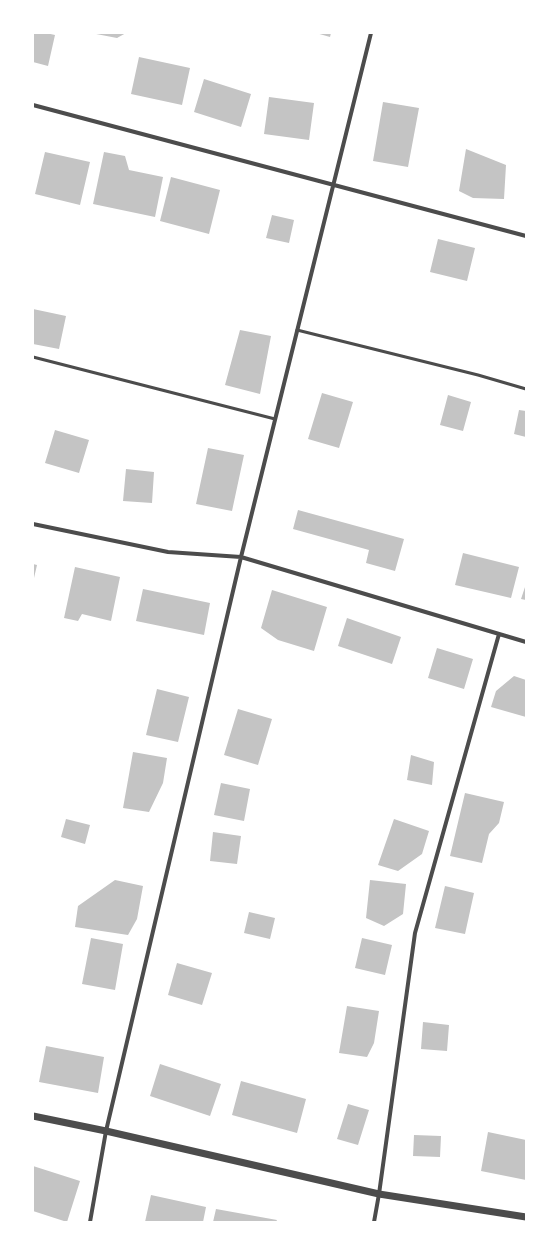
<!DOCTYPE html>
<style>
body{margin:0}
#map{position:relative;width:559px;height:1255px;overflow:hidden;background:#fff;font-family:"IBM Plex Sans",sans-serif}
canvas{display:block}
.frame{position:absolute;inset:0;border:34px solid #fff;pointer-events:none}
</style>
<div id="map">
<canvas width="559" height="1255"></canvas>
<div class="frame"></div>
</div>
<script>
const context = document.querySelector('canvas').getContext('2d');
context.lineJoin = 'round';
function fillPath(path, color) { context.fillStyle = color; context.fill(path, 'evenodd'); }
const poly = rows => new Path2D(rows.map(r => 'M' + r).join(''));
function stroke(path, color, width, dash) { context.strokeStyle = color; context.lineWidth = width; context.lineCap = dash ? 'butt' : 'round'; context.setLineDash(dash || []); context.stroke(path); }
fillPath(poly([
 [33,33,46,33,55,35,48,66,33,62],
 [91,33,126,33,117,38],
 [316,33,331,33,330,37],
 [139,57,190,68,182,105,131,94],
 [204,79,251,94,241,127,194,112],
 [269,97,314,103,309,140,264,134],
 [383,102,419,108,408,167,373,161],
 [466,149,506,165,504,199,473,198,459,191],
 [45,152,90,162,80,205,35,194],
 [104,152,125,156,129,170,163,177,155,217,93,204],
 [171,177,220,190,209,234,160,221],
 [272,215,294,220,289,243,266,238],
 [438,239,475,248,467,281,430,272],
 [33,309,66,316,59,349,33,344],
 [240,330,271,336,260,394,225,385],
 [322,393,353,402,339,448,308,439],
 [448,395,471,402,463,431,440,425],
 [519,410,526,411,526,437,514,434],
 [55,430,89,440,79,473,45,463],
 [208,448,244,455,232,511,196,504],
 [126,469,154,472,152,503,123,501],
 [298,510,404,539,395,571,366,563,369,550,293,529],
 [463,553,519,567,511,598,455,585],
 [33,564,37,565,34,578,33,577],
 [75,567,120,577,111,621,82,614,78,621,64,618],
 [526,584,526,600,521,599],
 [143,589,210,603,204,635,136,621],
 [272,590,327,607,314,651,278,640,261,628],
 [347,618,401,637,392,664,338,646],
 [437,648,473,659,464,689,428,678],
 [514,676,526,680,526,717,491,707,496,691],
 [157,689,189,697,178,742,146,735],
 [238,709,272,719,258,765,224,755],
 [133,752,167,758,163,783,149,812,123,808],
 [411,755,434,762,432,785,407,780],
 [221,783,250,789,244,821,214,815],
 [465,793,504,802,499,823,489,834,482,863,450,856],
 [66,819,90,825,85,844,61,837],
 [394,819,429,831,422,854,398,871,378,865],
 [213,832,241,836,237,864,210,861],
 [115,880,143,886,137,919,128,935,75,927,78,906],
 [370,880,406,884,403,914,384,926,366,918],
 [445,886,474,893,465,934,435,928],
 [249,912,275,918,270,939,244,933],
 [91,938,123,944,115,990,82,984],
 [362,938,392,945,385,975,355,968],
 [177,963,212,973,202,1005,168,995],
 [347,1006,379,1011,374,1043,367,1057,339,1053],
 [423,1022,449,1025,447,1051,421,1049],
 [46,1046,104,1057,98,1093,39,1082],
 [160,1064,221,1084,210,1116,150,1096],
 [241,1081,306,1099,297,1133,232,1115],
 [348,1104,369,1110,358,1145,337,1139],
 [488,1132,526,1140,526,1180,481,1171],
 [414,1135,441,1136,440,1157,413,1156],
 [33,1166,80,1181,67,1222,33,1211],
 [151,1195,206,1207,203,1222,145,1222],
 [216,1209,277,1220,276,1222,213,1222]
]), '#c4c4c4');
stroke(poly([
 [297,330,478,375,526,389],
 [33,357,275,419]
]), '#4c4c4c', 3);
stroke(poly([
 [33,105,526,236],
 [33,524,168,552,241,557,526,642],
 [90,1222,106,1131,241,557,371,33],
 [374,1222,379,1194,415,933,499,634]
]), '#4c4c4c', 4);
stroke(poly([
 [33,1116,106,1131,379,1194,526,1217]
]), '#4c4c4c', 7);
</script>
